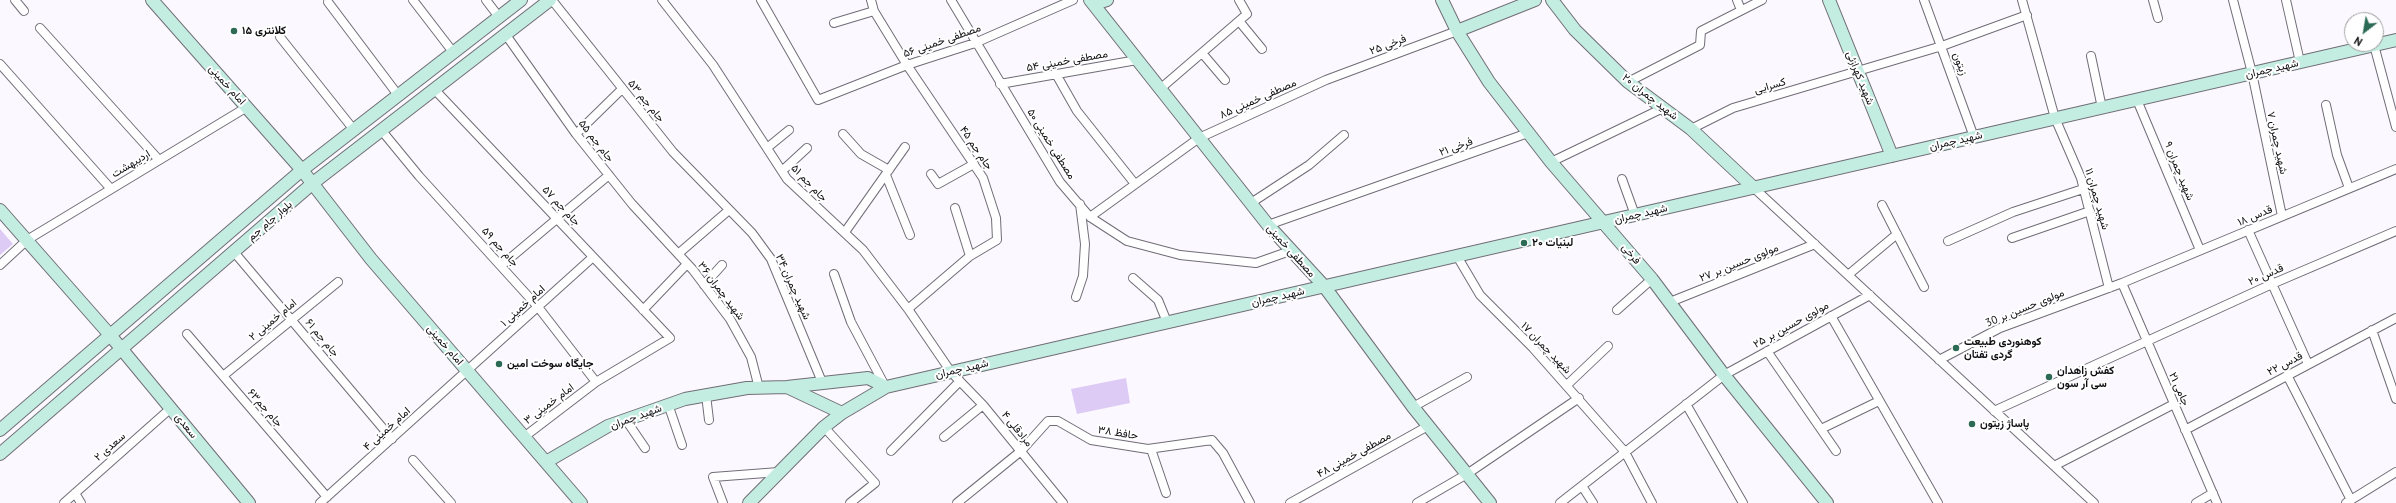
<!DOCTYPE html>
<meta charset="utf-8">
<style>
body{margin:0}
#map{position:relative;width:2396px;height:503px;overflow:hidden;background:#fbf8ff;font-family:"PT Sans",sans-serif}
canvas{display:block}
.north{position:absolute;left:2344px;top:12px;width:40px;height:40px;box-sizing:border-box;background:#fff;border:1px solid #9f9fa0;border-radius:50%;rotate:211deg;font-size:11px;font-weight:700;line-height:16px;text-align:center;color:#0f0e11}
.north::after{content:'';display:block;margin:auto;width:14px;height:18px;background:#2d6a56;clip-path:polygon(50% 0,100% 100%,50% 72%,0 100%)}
</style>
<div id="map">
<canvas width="2396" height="503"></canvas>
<div class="north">N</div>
</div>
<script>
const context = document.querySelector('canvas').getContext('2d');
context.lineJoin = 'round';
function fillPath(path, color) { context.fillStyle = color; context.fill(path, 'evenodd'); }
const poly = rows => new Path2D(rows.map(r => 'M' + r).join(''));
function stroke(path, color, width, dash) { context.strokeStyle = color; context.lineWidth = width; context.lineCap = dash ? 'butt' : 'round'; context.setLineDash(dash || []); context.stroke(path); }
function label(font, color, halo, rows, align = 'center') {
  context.font = font + ' "PT Sans",Vazirmatn,sans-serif'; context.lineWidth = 4; context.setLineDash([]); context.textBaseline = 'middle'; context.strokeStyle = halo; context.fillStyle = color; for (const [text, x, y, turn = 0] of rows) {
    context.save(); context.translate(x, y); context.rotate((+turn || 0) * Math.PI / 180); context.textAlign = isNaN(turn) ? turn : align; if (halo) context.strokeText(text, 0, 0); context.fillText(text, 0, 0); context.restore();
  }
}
fillPath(poly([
 [0,229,13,244,0,255],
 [1126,378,1130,403,1077,414,1071,389]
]), '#decbf5');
const street = poly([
 [15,0,24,11],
 [413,0,453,52],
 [486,0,499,17],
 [552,0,673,152,752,233,771,259,822,382],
 [662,0,713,65,787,179,863,250,908,309,951,372,983,405,1063,503],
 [761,0,818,100,907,65,975,43,1073,0],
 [871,0,874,11,907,65,983,178,996,218,997,240,970,256,908,309],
 [951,0,1060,182,1090,217,1127,241,1180,255,1256,263,1290,251],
 [1737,0,1741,10],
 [1924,0,1974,137],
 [2022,0,2055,118,2081,178,2109,288],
 [2153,0,2158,18],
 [2233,0,2252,73,2282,216],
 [2286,0,2300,62],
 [328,2,398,95],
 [1239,21,1262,49],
 [834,23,874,11],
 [40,28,159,160],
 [506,35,576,134,632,204,693,270,730,319,751,357,759,388],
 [280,37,354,130],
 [2374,45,2396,127],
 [1202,53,1225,80],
 [2091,56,2102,108],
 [0,64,111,189],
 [1056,74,1077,111,1135,184],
 [1628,82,1700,45,1701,31,1762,0],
 [1000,84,1137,60],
 [1160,89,1247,14,1239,0],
 [435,90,670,338,596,382,524,437],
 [2137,100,2200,250],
 [2326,105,2337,155,2349,188],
 [1691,129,1733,108,1942,46,2027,15],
 [382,131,419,176,538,307,596,382],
 [576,134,622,89],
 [843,134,861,154,889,170],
 [767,148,789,130],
 [1551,162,1661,109],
 [782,171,807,148],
 [931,174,938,184,974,164],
 [886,175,910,235],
 [1622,179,1635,215],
 [1754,188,2094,503],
 [1251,203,1309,165,1344,135],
 [1882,205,1924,287],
 [955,208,970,256],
 [1090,217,1199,138,1326,80,1457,31],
 [1268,225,1528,133],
 [2248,230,2308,364],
 [845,232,905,147],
 [2012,238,2090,211],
 [1948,241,2013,212,2083,189],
 [234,252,392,439],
 [678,254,729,210],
 [1457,256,1480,295,1533,348,1625,452,1652,503],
 [0,265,27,240,247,107],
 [502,265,609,175],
 [834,274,851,322,885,386],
 [1848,275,1897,234],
 [1133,278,1158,300,1167,322],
 [2122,283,2217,503],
 [704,285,722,265],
 [1076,297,1083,276,1085,244,1080,204],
 [1670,302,1815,244],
 [643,310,687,264],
 [1617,310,1652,279],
 [1831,316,1938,503],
 [2372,330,2396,399],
 [187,334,327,497],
 [1767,351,1836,451],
 [1939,360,2000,328,2122,283,2396,169],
 [2287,375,2351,500],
 [223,376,338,282],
 [1567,385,1608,346],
 [706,395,709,420],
 [668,404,682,445],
 [1686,404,1743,503],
 [1413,407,1467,377],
 [1994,411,2272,284,2396,231],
 [626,420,645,448],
 [824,427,875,483,850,503],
 [1821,429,1879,401],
 [2185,430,2396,318],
 [944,437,983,405],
 [1151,449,1166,493],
 [891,451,960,381],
 [413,460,451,503],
 [2054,466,2174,404],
 [1582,486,1593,503],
 [75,493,81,503],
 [64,503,171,408],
 [320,503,593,257],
 [723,503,713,477,779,472],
 [957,503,1021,451,1048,421,1058,421,1091,440,1148,449,1212,440,1223,453,1250,503],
 [1290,503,1428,426],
 [1417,503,1467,474,1579,398],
 [1560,503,1724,375,1870,295],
 [2196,503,2213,493],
 [2346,503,2396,472]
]);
const secondary = poly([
 [152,0,302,170,371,259,581,503],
 [1090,0,1268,225,1324,286,1413,407,1490,503],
 [1442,0,1457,31,1489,82,1551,162,1652,279,1724,375,1827,503],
 [1552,0,1575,30,1628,82,1691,129,1754,188],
 [1829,0,1892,156],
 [1094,4,1107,0],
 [1457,31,1535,0],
 [0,210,110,335,249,503],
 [787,387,842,413],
 [0,430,302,170,521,0],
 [0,454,313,183,550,0],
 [546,462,608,426,685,399,747,388,787,387,868,378,886,387,2396,40],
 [749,503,824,427,842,413,886,387]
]);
stroke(street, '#716d77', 10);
stroke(secondary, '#716d77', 14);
stroke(street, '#fff', 8);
stroke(secondary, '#c4ede1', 12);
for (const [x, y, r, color] of [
 [234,31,4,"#2d6a56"],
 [1524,243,4,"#2d6a56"],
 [1956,348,4,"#2d6a56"],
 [499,364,4,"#2d6a56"],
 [2049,377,4,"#2d6a56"],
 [1972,424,4,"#2d6a56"]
]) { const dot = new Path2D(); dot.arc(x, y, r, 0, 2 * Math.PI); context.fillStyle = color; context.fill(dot); stroke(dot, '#fff', 1.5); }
label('bold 11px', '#0f0e11', '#fff', [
 ["کلانتری ۱۵",242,31],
 ["لبنیات ۲۰",1532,243],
 ["کوهنوردی طبیعت",1964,342],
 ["گردی تفتان",1964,355],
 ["جایگاه سوخت امین",507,364],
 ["کفش زاهدان",2057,371],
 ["سی آر سون",2057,384],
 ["پاساژ زیتون",1980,424]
], 'left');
label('11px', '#0f0e11', '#fff', [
 ["مصطفی خمینی ۵۶",942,41,-19],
 ["فرخی ۲۵",1388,45,-21],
 ["مصطفی خمینی ۵۴",1067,61,-10],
 ["زیتون",1960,64,70],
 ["شهید چمران",2272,69,-13],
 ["شهید کهرازئی",1860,78,68],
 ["امام خمینی",227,85,48],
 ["کسرایی",1770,86,-16],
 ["شهید چمران ۲۰",1650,97,38],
 ["مصطفی خمینی ۸۵",1258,99,-24],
 ["جام جم ۵۳",646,101,51],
 ["جام جم ۵۵",596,141,52],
 ["شهید چمران",1956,141,-13],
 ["شهید چمران ۷",2277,143,78],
 ["مصطفی خمینی ۵۰",1051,144,58],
 ["فرخی ۲۱",1456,147,-20],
 ["جام جم ۴۵",976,148,56],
 ["اردیبهشت",131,164,-31],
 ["شهید چمران ۹",2179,171,68],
 ["جام جم ۵۱",809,183,46],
 ["شهید چمران ۱۱",2097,199,74],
 ["جام جم ۵۷",561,206,47],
 ["شهید چمران",1641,214,-13],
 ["قدس ۱۸",2255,216,-23],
 ["بلوار جام جم",270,221,-41],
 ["جام جم ۵۹",500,247,48],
 ["مصطفی خمینی",1291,251,48],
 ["فرخی",1631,254,50],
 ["مولوی حسین بر ۲۷",1739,263,-22],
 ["قدس ۲۰",2266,275,-24],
 ["شهید چمران ۳۴",793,287,66],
 ["شهید چمران ۳۶",721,291,53],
 ["شهید چمران",1278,297,-13],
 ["امام خمینی ۱",523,306,-42],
 ["مولوی حسین بر 30",2025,308,-22],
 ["امام خمینی ۲",273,320,-40],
 ["مولوی حسین بر ۲۵",1791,325,-29],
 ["جام جم ۶۱",322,338,50],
 ["امام خمینی",445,345,49],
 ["شهید چمران ۱۷",1546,348,46],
 ["قدس ۲۲",2285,364,-28],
 ["شهید چمران",962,369,-13],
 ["جامی ۲۱",2179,389,66],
 ["امام خمینی ۳",549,404,-37],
 ["جام جم۶۳",265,408,49],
 ["شهید چمران",636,417,-20],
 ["سعدی",186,426,51],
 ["امام خمینی ۴",387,429,-42],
 ["مرادقلی ۴",1017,429,51],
 ["حافظ ۳۸",1118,433,9],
 ["سعدی ۲",110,447,-41],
 ["مصطفی خمینی ۴۸",1354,455,-29]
]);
</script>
